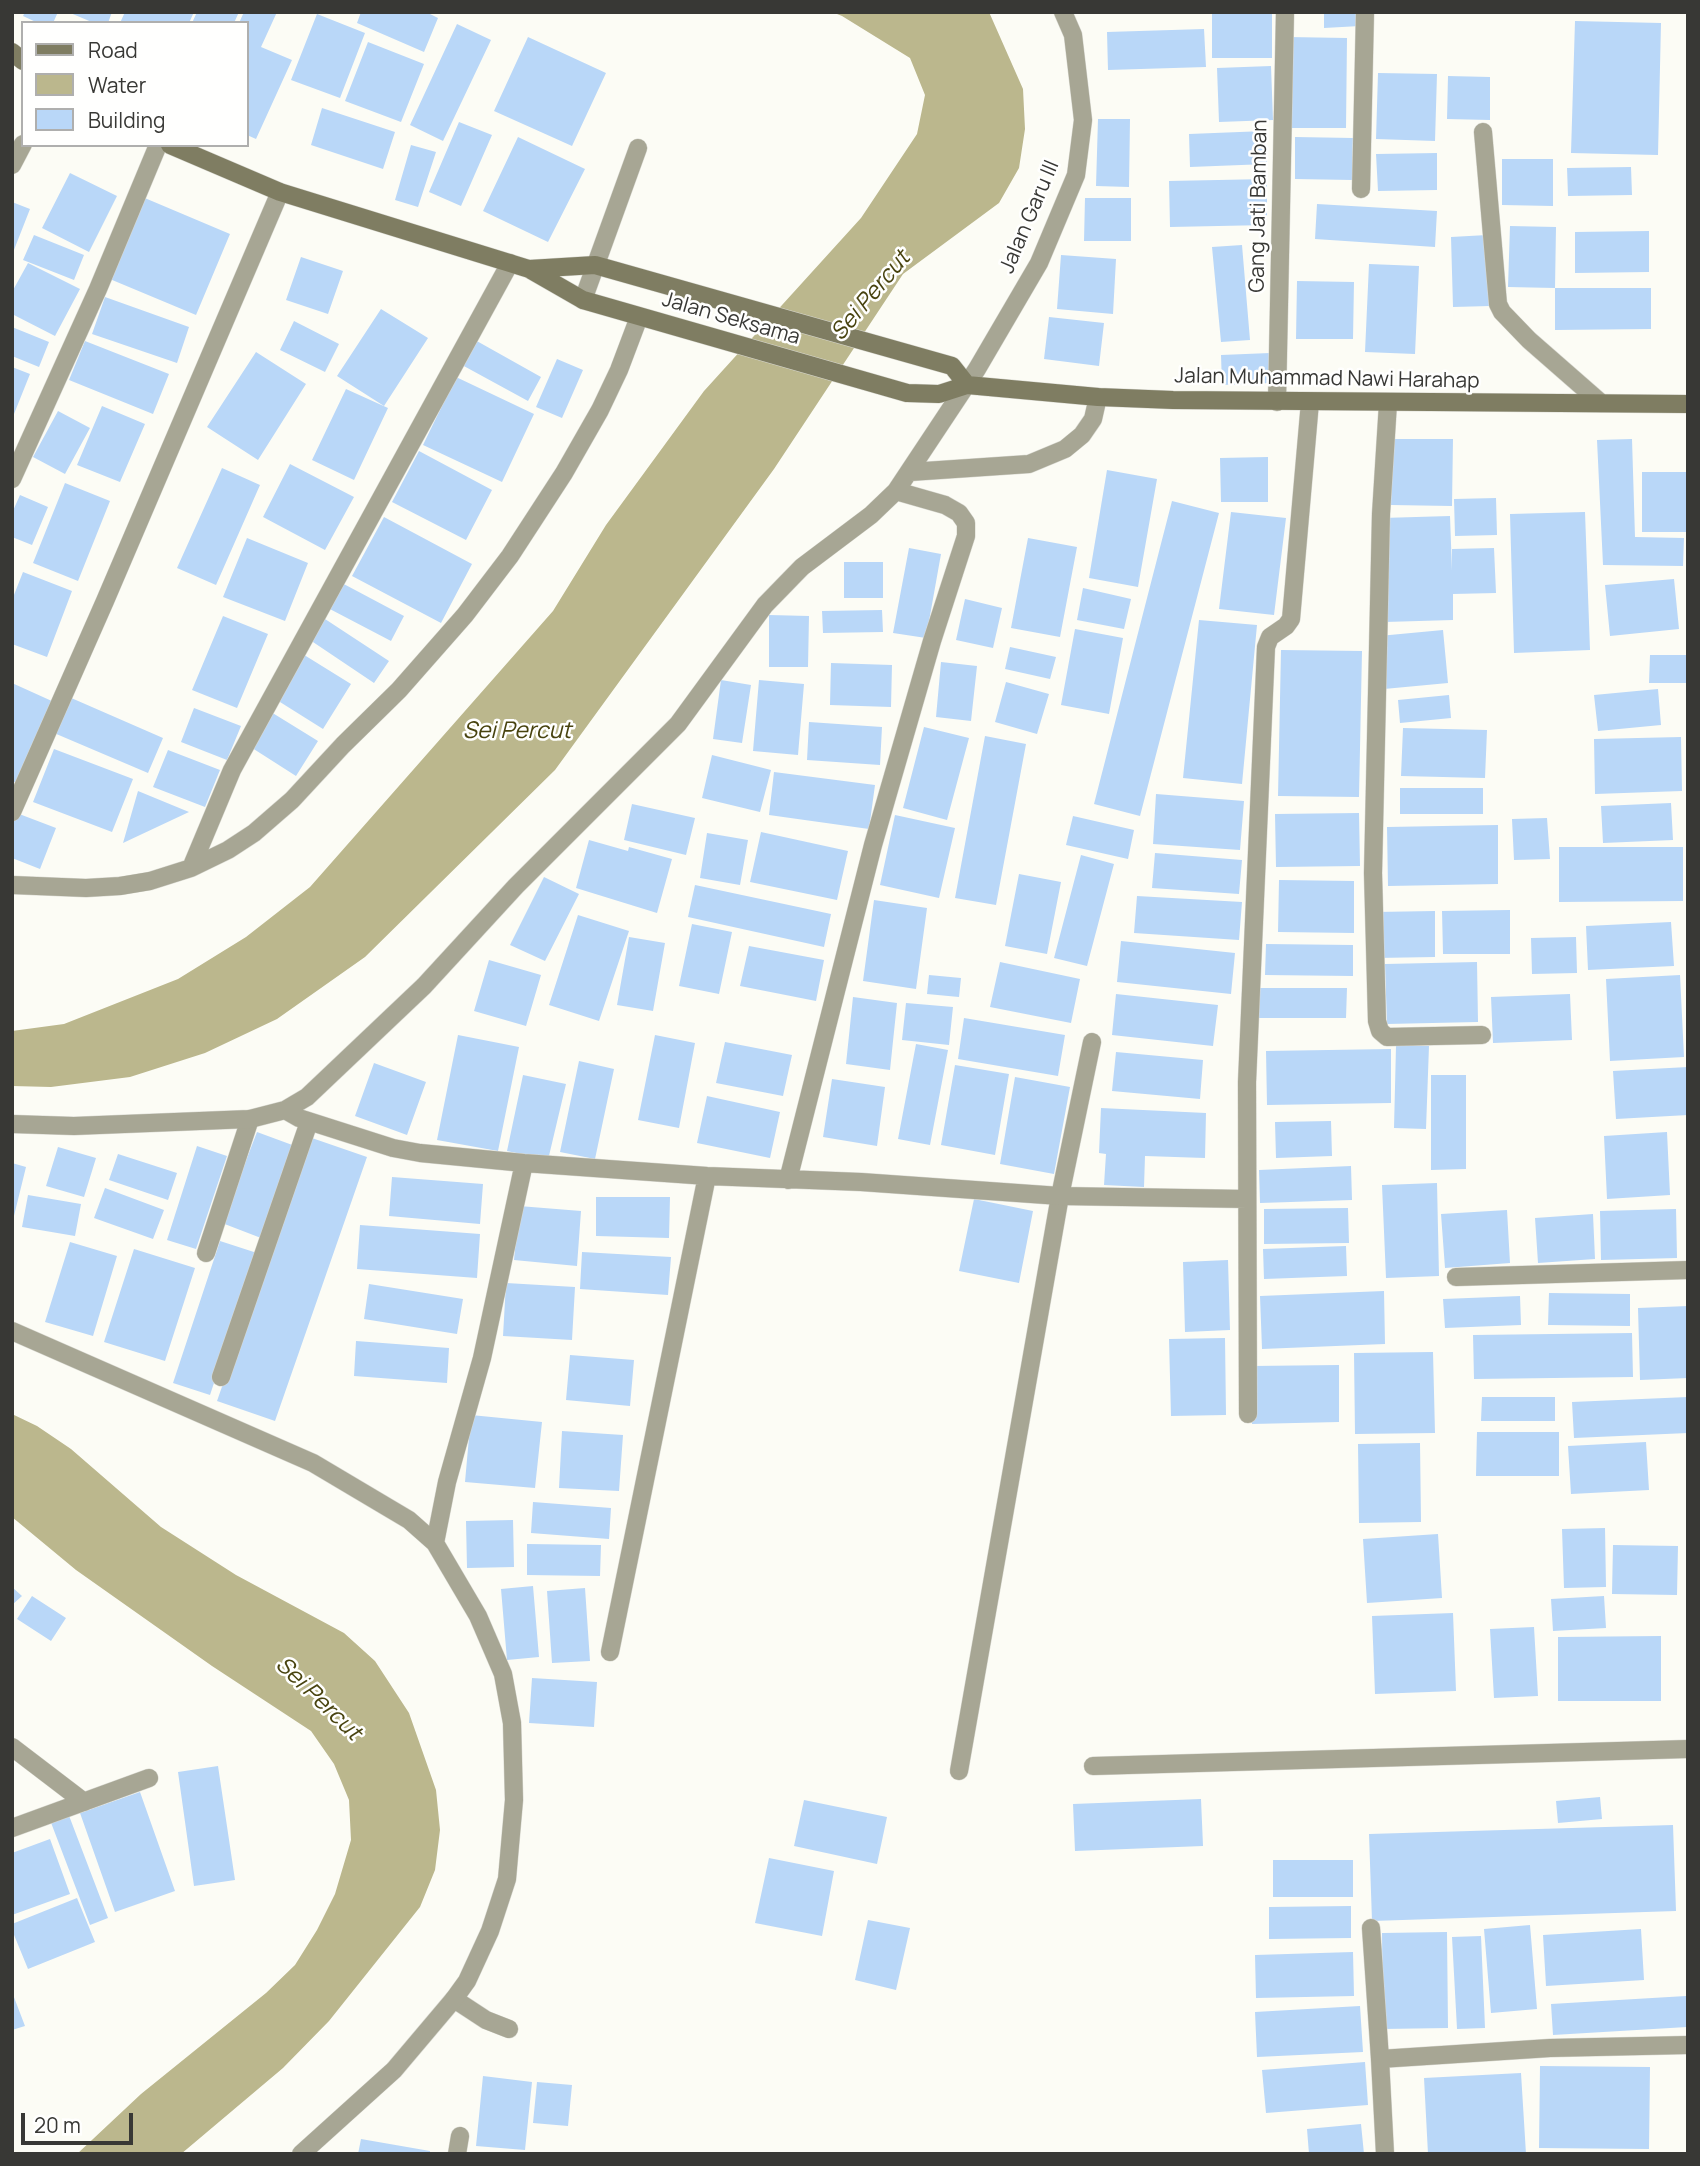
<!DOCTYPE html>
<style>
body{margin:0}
#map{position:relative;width:1700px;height:2166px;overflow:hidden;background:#fcfcf5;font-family:Manrope,sans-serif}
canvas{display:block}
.frame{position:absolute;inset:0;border:14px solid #383835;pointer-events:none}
.legend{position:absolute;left:21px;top:21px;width:228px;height:126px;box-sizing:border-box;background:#fffffe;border:2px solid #afafae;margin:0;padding:9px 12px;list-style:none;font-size:21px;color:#383835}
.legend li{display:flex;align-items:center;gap:14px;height:35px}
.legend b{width:35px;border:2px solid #afafae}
.scale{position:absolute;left:21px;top:2113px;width:112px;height:32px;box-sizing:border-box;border:4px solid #383835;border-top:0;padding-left:9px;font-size:21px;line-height:24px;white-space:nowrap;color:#383835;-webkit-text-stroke:5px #fffffe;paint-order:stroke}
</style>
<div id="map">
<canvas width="1700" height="2166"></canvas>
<div class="frame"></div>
<ul class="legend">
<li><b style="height:9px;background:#7f7d62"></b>Road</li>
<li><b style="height:19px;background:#bbb78d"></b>Water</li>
<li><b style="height:19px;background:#b9d7f8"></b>Building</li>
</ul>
<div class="scale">20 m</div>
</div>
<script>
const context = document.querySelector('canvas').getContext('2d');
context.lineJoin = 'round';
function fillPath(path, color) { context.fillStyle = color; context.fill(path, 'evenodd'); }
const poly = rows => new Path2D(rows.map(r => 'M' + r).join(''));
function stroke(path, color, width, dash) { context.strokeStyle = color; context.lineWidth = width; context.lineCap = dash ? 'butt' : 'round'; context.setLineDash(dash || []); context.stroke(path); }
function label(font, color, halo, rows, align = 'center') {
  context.font = font + ' Manrope,sans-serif'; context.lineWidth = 5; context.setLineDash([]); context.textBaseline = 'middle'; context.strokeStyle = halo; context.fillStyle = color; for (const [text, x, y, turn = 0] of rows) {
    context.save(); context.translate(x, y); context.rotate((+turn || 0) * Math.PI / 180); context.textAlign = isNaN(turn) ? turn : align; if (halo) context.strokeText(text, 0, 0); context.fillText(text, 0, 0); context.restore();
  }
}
fillPath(poly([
 [832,12,989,12,1023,89,1025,129,1019,168,999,203,903,274,774,469,555,770,365,957,277,1019,205,1053,130,1077,51,1087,12,1086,12,1031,64,1024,178,979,246,937,310,887,553,611,606,525,704,391,861,218,917,134,925,95,910,58,842,16],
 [12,1414,37,1426,71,1449,161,1527,236,1575,344,1633,375,1661,409,1713,436,1790,440,1830,435,1870,420,1907,329,2021,283,2068,181,2154,77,2154,141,2094,266,1993,295,1965,317,1930,335,1894,351,1840,349,1800,334,1764,311,1731,212,1666,76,1570,12,1517]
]), '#bbb78d');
fillPath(poly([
 [25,12,58,12,53,23,38,23,23,16],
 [68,12,112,12,108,23,94,23],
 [125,12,194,12,189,23,120,23],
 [197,12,239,12,234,23,192,23],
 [244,12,277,12,261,47,292,60,256,139,247,135,247,23,239,23],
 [361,12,426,12,438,18,424,52,357,23],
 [1212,12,1272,12,1272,58,1212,58],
 [1324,12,1360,12,1360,26,1324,28],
 [317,14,365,33,340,98,291,80],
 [1575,21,1661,23,1658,155,1571,153],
 [457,24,491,40,443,141,410,125],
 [1204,29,1206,67,1108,70,1107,32],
 [528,37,606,73,572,146,494,111],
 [1288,37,1347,38,1346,128,1287,128],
 [368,42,424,64,401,122,345,101],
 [1271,66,1273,120,1219,122,1217,68],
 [1378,73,1437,74,1435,141,1376,139],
 [1448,76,1490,77,1490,120,1447,119],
 [322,108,395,132,383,169,311,145],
 [1098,119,1130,119,1129,187,1096,186],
 [459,122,492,135,461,206,429,192],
 [1265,131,1267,164,1190,167,1189,134],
 [518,137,585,169,548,242,483,211],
 [1295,137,1353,138,1352,180,1295,179],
 [411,145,436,152,418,207,395,200],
 [1437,153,1437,190,1378,191,1376,154],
 [1502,159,1553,159,1553,206,1502,205],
 [1631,167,1632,195,1568,196,1567,168],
 [70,173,117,196,89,252,42,228],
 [1267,179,1267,225,1170,227,1169,181],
 [140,196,230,234,196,315,105,277],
 [1085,198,1131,198,1131,241,1084,241],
 [12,202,30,209,12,255],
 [1317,204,1437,211,1435,247,1315,239],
 [1510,226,1556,227,1555,288,1508,287],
 [1649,231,1649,272,1575,273,1575,232],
 [34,235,84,255,74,280,23,260],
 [1487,235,1490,306,1453,307,1451,237],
 [1242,245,1250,340,1221,342,1212,247],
 [1061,255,1116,259,1113,314,1057,309],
 [301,257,343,271,328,314,286,300],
 [28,263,80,289,55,336,12,314,12,292],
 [1369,264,1419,266,1415,354,1365,352],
 [1297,281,1354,282,1353,339,1296,339],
 [1555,288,1651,288,1651,329,1555,330],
 [105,297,189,327,177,363,92,334],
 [381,309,428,338,384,406,337,376],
 [1049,317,1104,323,1099,366,1044,359],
 [294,321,339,344,325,372,280,350],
 [12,327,49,342,39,367,12,356],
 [475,340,541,377,528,401,462,365],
 [85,341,169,374,153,414,69,380],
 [256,352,306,384,258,460,207,427],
 [1270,353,1271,383,1222,385,1221,355],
 [557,359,583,370,562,418,536,407],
 [12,367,30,374,12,419],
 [456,377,534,414,502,482,423,445],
 [346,389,388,408,354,480,312,460],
 [102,406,145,424,120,482,77,465],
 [58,411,90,428,65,474,33,457],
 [1392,439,1453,439,1452,506,1391,505],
 [1632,439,1635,537,1684,538,1683,566,1603,565,1597,440],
 [419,451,492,490,466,540,392,502],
 [1268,457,1268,502,1221,502,1220,458],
 [290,464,354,497,325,550,263,517],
 [222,468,260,485,216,585,177,568],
 [1107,470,1157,479,1138,587,1089,578],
 [1642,472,1688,472,1688,532,1642,532],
 [65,483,110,501,78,581,33,563],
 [20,495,48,507,32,545,12,537,12,513],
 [1496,498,1497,535,1455,536,1454,499],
 [1172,501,1219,513,1140,816,1094,804],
 [1231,512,1286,518,1274,615,1219,609],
 [1585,512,1590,650,1514,653,1510,514],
 [1450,516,1452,571,1452,549,1494,548,1496,593,1453,594,1453,620,1385,622,1382,518],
 [384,517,472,564,441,623,352,576],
 [247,538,308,563,285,621,223,597],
 [1028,538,1077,547,1060,637,1011,628],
 [909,548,941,554,926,638,893,633],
 [844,562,883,562,883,598,844,598],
 [23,572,72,591,47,657,12,644,12,600],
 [1674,579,1679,629,1610,636,1605,585],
 [340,582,404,616,391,641,326,607],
 [1083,588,1131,599,1124,629,1077,620],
 [965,599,1002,608,993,648,956,640],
 [882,610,883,632,823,633,822,611],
 [769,615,809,616,808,667,769,667],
 [223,616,268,634,237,708,192,690],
 [325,619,389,661,374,683,310,640],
 [1199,620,1257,625,1242,784,1183,778],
 [1075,629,1123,638,1109,714,1061,705],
 [1443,630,1448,683,1384,689,1379,636],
 [1010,647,1056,657,1050,679,1005,669],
 [1281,650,1362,651,1359,797,1278,796],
 [301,653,351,684,323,729,272,697],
 [1650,655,1688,655,1688,683,1649,683],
 [941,662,977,666,971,721,936,717],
 [831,663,892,665,891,707,830,705],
 [721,680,751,685,742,743,713,739],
 [759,680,804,684,798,755,753,751],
 [1006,682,1049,694,1037,734,995,722],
 [12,683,54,702,17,783,12,781],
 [1658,689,1661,725,1598,731,1594,695],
 [1449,695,1451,718,1400,723,1398,700],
 [69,697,163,738,148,773,54,733],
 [194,708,241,726,227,760,181,742],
 [271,712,318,741,296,776,249,746],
 [809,722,882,727,880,765,807,760],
 [924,727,969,738,947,820,903,808],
 [1403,728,1487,730,1485,778,1401,776],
 [985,736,1026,744,996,905,955,898],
 [1681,737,1682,791,1595,794,1594,739],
 [54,749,133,779,112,832,33,802],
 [168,750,220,770,205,807,153,787],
 [712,755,771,770,760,812,702,798],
 [774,772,875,785,869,829,769,815],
 [1400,788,1483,788,1483,814,1400,814],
 [138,791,189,812,123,843],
 [1156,794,1244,801,1240,850,1153,844],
 [1671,803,1673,840,1603,843,1601,806],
 [632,804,695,818,686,855,624,840],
 [14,812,56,828,40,869,12,858,12,817],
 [1359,813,1360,866,1276,867,1275,814],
 [895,815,955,828,939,898,880,885],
 [1073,816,1134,830,1128,859,1066,845],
 [1547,818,1550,859,1514,860,1512,819],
 [1498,825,1498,884,1388,886,1387,827],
 [761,832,848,851,837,900,750,882],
 [707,833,748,840,740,885,700,878],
 [589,840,628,851,629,847,672,859,657,913,576,888],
 [1559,847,1683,847,1683,901,1559,902],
 [1155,853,1242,860,1239,894,1152,888],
 [1081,855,1114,864,1087,966,1054,958],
 [1019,874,1061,882,1047,954,1005,946],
 [544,877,579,894,545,961,510,945],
 [1279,880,1354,881,1354,933,1278,932],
 [695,885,831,914,824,947,688,917],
 [1137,896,1242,902,1239,940,1134,933],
 [874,900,927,908,916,989,863,981],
 [1510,910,1510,954,1443,954,1442,911],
 [1435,911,1435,957,1376,958,1376,912],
 [578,915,629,931,599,1021,549,1005],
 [1671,922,1674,966,1588,970,1586,926],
 [692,924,732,932,719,994,679,986],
 [629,937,665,943,653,1011,617,1005],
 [1576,937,1577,973,1532,974,1531,938],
 [1121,941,1235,953,1231,994,1117,982],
 [1266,944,1353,945,1353,976,1265,975],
 [749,946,824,960,816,1001,740,986],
 [489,960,541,975,526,1026,474,1011],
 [1000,962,1080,979,1071,1023,990,1007],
 [1477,962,1478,1022,1387,1024,1385,964],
 [929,975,961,978,959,997,927,994],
 [1680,975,1684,1057,1610,1061,1606,979],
 [1256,988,1347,988,1346,1018,1256,1018],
 [1116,994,1218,1005,1213,1046,1112,1035],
 [1570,994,1572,1040,1493,1043,1491,997],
 [853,997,897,1003,890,1070,846,1064],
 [906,1003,953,1007,949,1045,902,1040],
 [964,1018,1065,1035,1058,1076,958,1059],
 [458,1035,519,1047,498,1151,437,1140],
 [655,1035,695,1043,679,1128,638,1120],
 [725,1042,792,1055,783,1096,716,1083],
 [916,1044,948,1050,930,1145,898,1139],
 [1396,1046,1429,1046,1426,1129,1394,1128],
 [1391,1049,1391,1103,1267,1105,1266,1051],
 [1116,1052,1203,1060,1200,1099,1112,1091],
 [579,1061,614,1069,595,1159,560,1152],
 [374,1063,426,1082,407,1135,355,1116],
 [955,1065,1009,1074,995,1155,941,1145],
 [1688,1067,1688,1115,1616,1119,1613,1071],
 [523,1075,566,1084,548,1160,507,1151],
 [1431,1075,1466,1075,1466,1169,1431,1170],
 [1015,1077,1070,1087,1054,1174,1000,1164],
 [832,1079,885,1087,877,1146,823,1137],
 [707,1096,780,1112,770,1158,697,1143],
 [1101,1108,1206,1113,1205,1158,1145,1156,1144,1187,1104,1185,1106,1154,1099,1153],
 [1331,1121,1332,1156,1276,1158,1275,1122],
 [257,1132,295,1146,261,1238,222,1223],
 [1667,1132,1670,1195,1607,1199,1604,1136],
 [309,1137,367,1157,275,1421,217,1401],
 [197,1146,227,1156,196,1249,167,1240],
 [58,1147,96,1158,84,1197,46,1186],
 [118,1154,177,1173,168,1200,109,1180],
 [12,1163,26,1167,13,1220,12,1220],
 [1351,1166,1352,1200,1260,1203,1259,1170],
 [392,1177,483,1184,480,1224,389,1216],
 [1437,1183,1439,1276,1386,1278,1382,1185],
 [105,1188,164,1210,153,1239,94,1218],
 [28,1195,81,1204,75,1236,22,1227],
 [596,1197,670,1197,669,1238,596,1236],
 [974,1199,1033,1211,1019,1283,959,1271],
 [519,1206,581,1211,577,1266,514,1260],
 [1348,1208,1349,1243,1264,1244,1264,1209],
 [1676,1209,1677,1258,1601,1260,1600,1211],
 [1507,1210,1510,1263,1445,1268,1441,1214],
 [1593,1214,1595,1259,1538,1263,1535,1218],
 [360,1225,480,1234,477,1278,357,1269],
 [220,1241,257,1253,210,1395,173,1383],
 [70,1242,117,1256,93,1336,45,1322],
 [1346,1246,1347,1276,1264,1279,1263,1249],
 [134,1249,195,1268,165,1361,104,1342],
 [582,1252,671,1257,668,1295,580,1289],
 [1228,1260,1230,1330,1185,1332,1183,1262],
 [506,1283,575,1287,572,1340,503,1336],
 [369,1284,463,1299,457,1334,364,1319],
 [1384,1291,1385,1344,1262,1349,1260,1296],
 [1549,1293,1630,1294,1630,1326,1548,1325],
 [1520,1296,1521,1325,1445,1328,1443,1299],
 [1688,1306,1688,1378,1640,1380,1638,1308],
 [1632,1333,1633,1377,1474,1379,1473,1335],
 [1225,1338,1226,1415,1171,1416,1169,1339],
 [356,1341,449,1348,447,1383,354,1376],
 [1433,1352,1435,1433,1355,1434,1354,1353],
 [570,1355,634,1360,630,1406,566,1400],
 [1339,1365,1339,1422,1252,1424,1252,1366],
 [1482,1397,1555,1397,1555,1421,1481,1421],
 [1688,1397,1688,1433,1574,1438,1572,1402],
 [471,1415,542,1422,535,1488,465,1482],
 [562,1431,623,1435,619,1491,559,1488],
 [1477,1432,1559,1432,1559,1476,1476,1476],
 [1646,1442,1649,1490,1571,1494,1568,1446],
 [1420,1443,1421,1522,1359,1523,1358,1444],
 [533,1502,611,1508,609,1539,531,1533],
 [513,1520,514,1567,467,1568,466,1521],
 [1605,1528,1606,1587,1564,1588,1562,1529],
 [1438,1534,1442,1598,1367,1603,1363,1539],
 [527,1544,601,1545,600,1576,527,1575],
 [1613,1545,1678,1546,1677,1595,1612,1594],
 [533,1586,539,1657,507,1660,501,1589],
 [12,1587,22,1596,12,1605],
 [585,1588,590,1661,552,1663,547,1591],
 [32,1596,66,1618,51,1641,17,1619],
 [1604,1596,1606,1628,1553,1631,1551,1599],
 [1453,1613,1456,1691,1375,1694,1372,1616],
 [1534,1627,1538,1696,1494,1698,1490,1629],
 [1661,1636,1661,1701,1558,1701,1558,1637],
 [532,1678,597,1682,594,1727,529,1723],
 [218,1766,235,1880,194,1886,178,1772],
 [140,1792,175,1891,115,1912,80,1813],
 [1600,1797,1602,1819,1558,1823,1556,1801],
 [1201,1799,1203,1846,1075,1851,1073,1804],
 [804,1800,887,1817,877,1864,794,1846],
 [68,1813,108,1918,90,1925,50,1820],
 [1673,1825,1676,1911,1372,1921,1369,1834],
 [50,1839,70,1894,12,1915,12,1853],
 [769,1858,834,1871,822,1936,755,1923],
 [1273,1860,1353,1860,1353,1897,1273,1897],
 [77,1898,95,1942,28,1969,12,1930,12,1924],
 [1351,1906,1351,1938,1269,1939,1269,1907],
 [868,1920,910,1928,896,1990,855,1980],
 [1530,1925,1537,2009,1491,2013,1484,1929],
 [1641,1929,1644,1980,1546,1986,1543,1935],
 [1447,1932,1448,2028,1383,2029,1382,1933],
 [1481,1936,1485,2028,1457,2029,1452,1937],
 [1353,1952,1354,1996,1256,1998,1255,1955],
 [12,1992,25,2026,12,2030],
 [1686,1996,1687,2027,1553,2035,1551,2004],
 [1360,2006,1363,2052,1257,2057,1255,2012],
 [1365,2062,1368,2105,1266,2113,1262,2070],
 [1540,2066,1650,2067,1649,2149,1539,2148],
 [1521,2073,1526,2154,1428,2154,1424,2078],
 [483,2076,532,2082,525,2150,476,2146],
 [537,2082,572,2085,568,2126,533,2123],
 [1361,2124,1364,2154,1309,2154,1307,2129],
 [361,2139,430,2151,430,2154,358,2154]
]), '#b9d7f8');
const service = poly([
 [583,300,638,148],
 [206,1253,250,1119],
 [1093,1766,1688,1749],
 [959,1771,1060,1196],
 [454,1999,486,2020,509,2029]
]);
const minor = poly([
 [1483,132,1498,304,1502,312,1529,340,1601,403],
 [12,165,23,144],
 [1361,189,1365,12],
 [1277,402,1285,12],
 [1388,403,1381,514,1373,873,1377,1021,1380,1031,1387,1037,1482,1035],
 [910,472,1029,464,1065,449,1082,435,1093,419,1098,397],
 [12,479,98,289,158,145],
 [12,812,105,601,280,192],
 [191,868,232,770,510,263],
 [12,885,86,888,120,886,150,881,191,868,228,850,254,833,292,800,343,745,399,690,465,615,510,556,564,473,600,410,619,370,639,317],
 [285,1110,299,1118,393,1148,420,1153,524,1163,707,1176,861,1182,1060,1196,1247,1199],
 [12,1124,74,1126,250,1119,285,1110,307,1097,424,986,516,886,678,724,765,605,802,567,871,515,896,491,977,369,1039,263,1076,175,1083,120,1073,35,1063,12],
 [788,1180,873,845,932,641,966,536,966,523,959,513,945,505,896,491],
 [1060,1196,1092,1042],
 [1456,1277,1688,1270],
 [12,1331,313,1463,409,1520,435,1543,478,1616,503,1674,512,1723,514,1800,507,1879,490,1931,467,1981,454,1999,394,2070,301,2154],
 [221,1377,309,1122],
 [1248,1414,1247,1082,1266,647,1270,637,1286,626,1291,619,1310,402],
 [435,1543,447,1482,482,1358,524,1163],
 [610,1652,707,1176],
 [12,1747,84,1802],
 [12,1828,149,1778],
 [1371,1928,1380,2059],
 [457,2154,460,2136],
 [1385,2154,1380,2059,1550,2048,1688,2045]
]);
const secondary = poly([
 [12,52,23,61],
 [170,145,280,192,529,269,583,300,907,393,939,394,967,385,1098,397,1173,400,1688,404],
 [529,269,595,265,952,366,967,385]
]);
stroke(service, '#d9d9d2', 19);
stroke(minor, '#d9d9d2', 19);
stroke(secondary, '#d9d9d2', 19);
stroke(service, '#a7a694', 18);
stroke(minor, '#a7a694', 18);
stroke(secondary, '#7f7d62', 18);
label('21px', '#383835', '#fffffe', [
 ["Gang Jati Bamban",1259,206,-89],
 ["Jalan Garu III",1030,217,-67],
 ["Jalan Seksama",731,319,16],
 ["Jalan Muhammad Nawi Harahap",1327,379,1]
]);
label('italic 23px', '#48430f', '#fffffe', [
 ["Sei Percut",871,296,-50],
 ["Sei Percut",517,732],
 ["Sei Percut",318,1699,44]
]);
</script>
